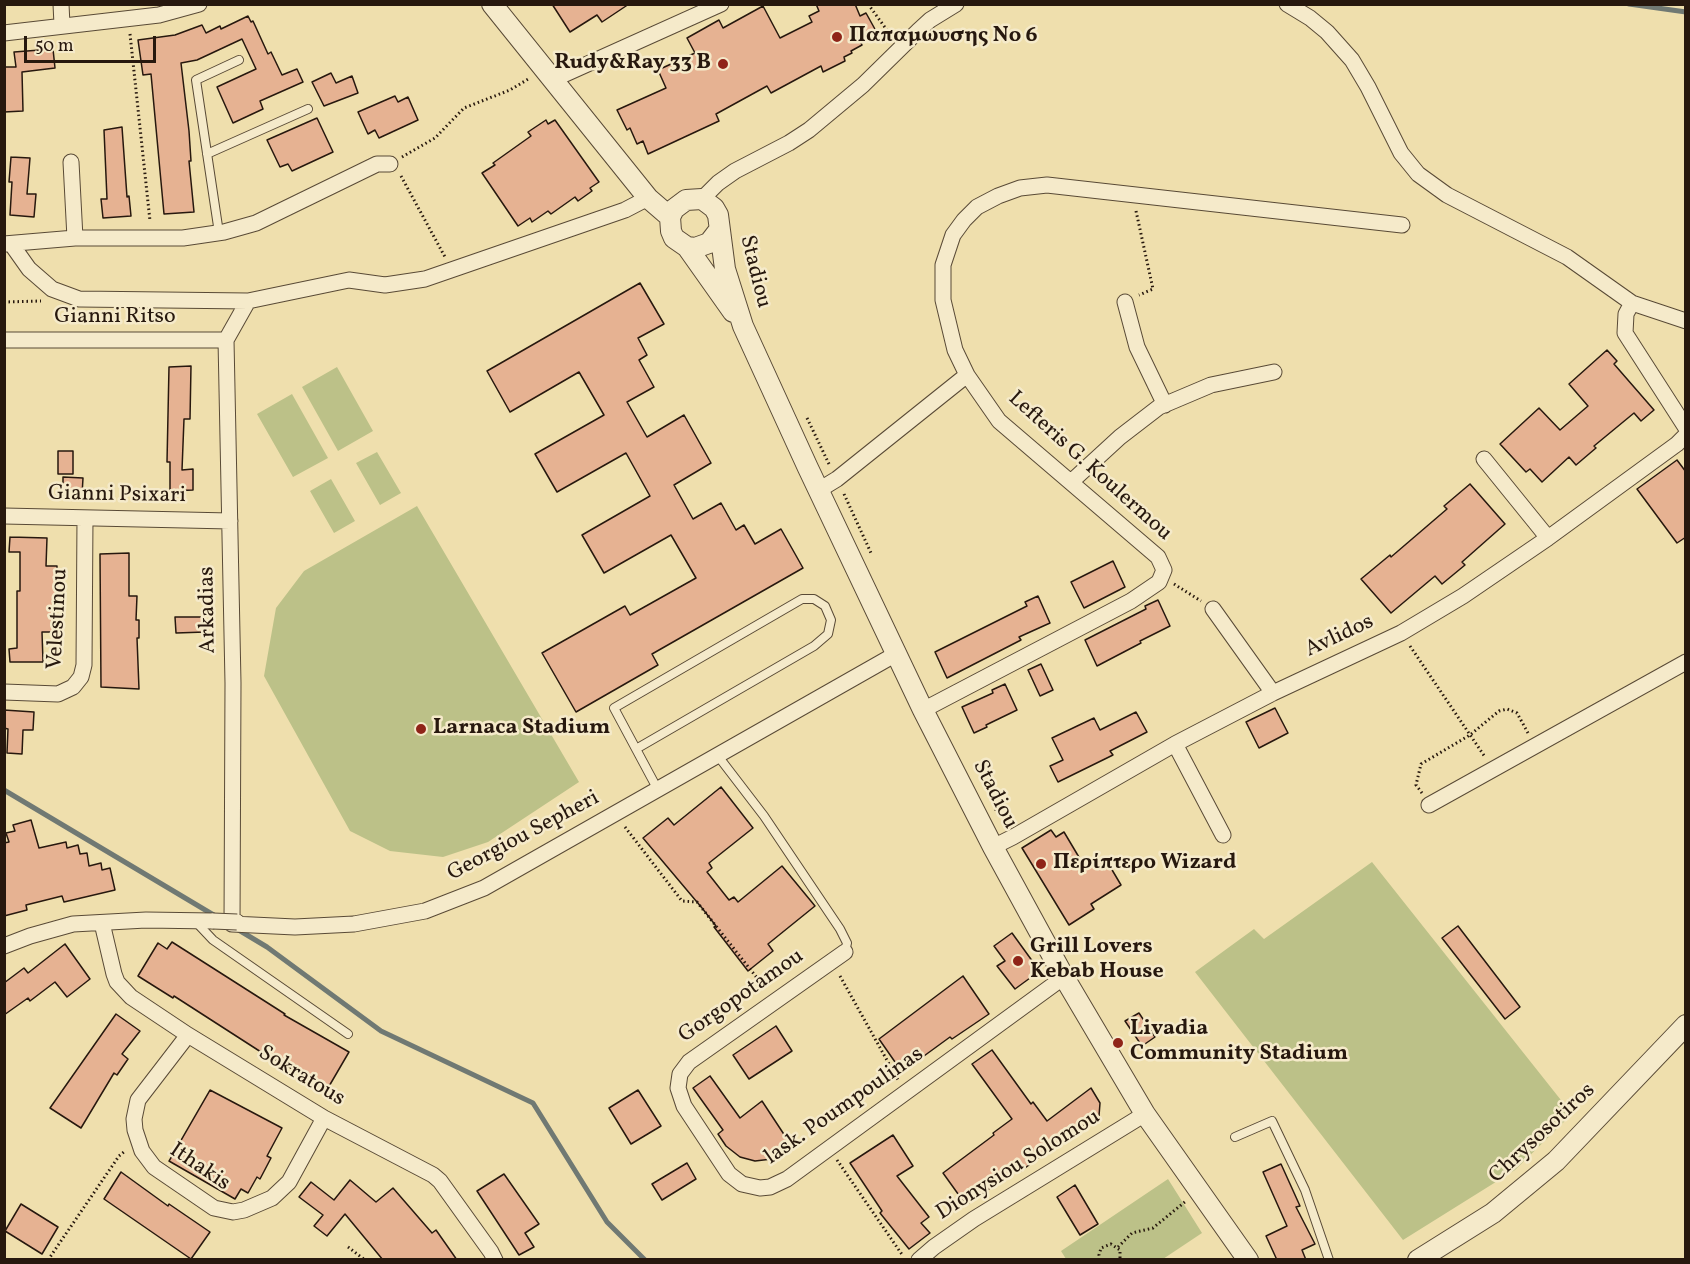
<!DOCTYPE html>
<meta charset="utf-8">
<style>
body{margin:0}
#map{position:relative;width:1690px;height:1264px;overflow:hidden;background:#efdfad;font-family:Vollkorn,serif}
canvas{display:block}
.frame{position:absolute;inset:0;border:6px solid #27180e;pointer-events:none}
.scale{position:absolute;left:24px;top:36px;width:132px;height:27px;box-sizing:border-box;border:3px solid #27180e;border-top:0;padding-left:8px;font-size:18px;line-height:21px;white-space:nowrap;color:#27180e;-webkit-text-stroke:4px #f5eaca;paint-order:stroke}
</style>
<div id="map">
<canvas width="1690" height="1264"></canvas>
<div class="frame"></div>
<div class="scale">50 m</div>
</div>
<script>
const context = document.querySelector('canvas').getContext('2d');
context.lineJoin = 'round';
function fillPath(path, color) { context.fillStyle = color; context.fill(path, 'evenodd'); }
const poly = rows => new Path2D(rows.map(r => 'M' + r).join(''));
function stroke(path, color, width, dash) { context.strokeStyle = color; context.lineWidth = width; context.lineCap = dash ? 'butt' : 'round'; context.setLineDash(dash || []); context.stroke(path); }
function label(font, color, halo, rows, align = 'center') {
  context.font = font + ' Vollkorn,serif'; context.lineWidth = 5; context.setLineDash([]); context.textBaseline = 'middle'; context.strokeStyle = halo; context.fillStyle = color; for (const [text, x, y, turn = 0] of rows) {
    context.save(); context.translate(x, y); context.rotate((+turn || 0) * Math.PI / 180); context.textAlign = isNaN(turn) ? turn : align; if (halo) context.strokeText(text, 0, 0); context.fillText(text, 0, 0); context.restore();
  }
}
fillPath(poly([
 [337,367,373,431,338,451,302,387],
 [292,394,328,458,293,477,257,414],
 [377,452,401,493,380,505,356,463],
 [331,479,355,521,334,533,310,491],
 [417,506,579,782,488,842,443,857,390,851,350,831,264,676,276,608,304,571],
 [1372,862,1572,1114,1515,1170,1403,1240,1195,972,1254,929,1264,939],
 [1168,1179,1202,1233,1163,1259,1066,1259,1061,1251]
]), '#bcc188');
stroke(poly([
 [1629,4,1686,12],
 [4,790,217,917],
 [237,929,267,947,381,1031,533,1103,607,1222,645,1260]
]), '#707973', 5);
const building = poly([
 [552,4,629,4,602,22,597,15,570,32,552,4],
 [816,4,855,4,860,16,866,13,876,31,868,35,869,38,861,43,862,45,851,51,852,53,844,57,845,61,823,72,821,66,771,93,767,86,716,114,719,121,648,154,643,141,637,144,630,128,627,130,617,110,666,88,658,70,695,53,687,38,719,20,723,28,763,6,780,38,812,22,809,16,819,11,816,4],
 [248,16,251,22,253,21,268,54,271,52,282,75,297,69,303,82,260,101,263,109,233,123,217,87,256,69,242,39,197,60,181,63,189,131,191,161,189,161,194,212,164,214,151,74,143,75,138,40,175,35,202,25,206,33,220,26,221,29,248,16],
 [53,49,55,68,22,72,23,111,4,112,4,67,16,67,14,52,53,49],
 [331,73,336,83,352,76,358,93,324,106,312,82,331,73],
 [395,96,398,102,408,97,418,120,379,138,375,130,368,134,358,112,395,96],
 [317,118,333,152,292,171,288,164,280,167,267,140,317,118],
 [546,120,548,124,555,120,599,182,590,188,592,191,578,201,575,197,551,214,548,211,532,222,530,218,518,226,482,173,495,165,493,163,531,136,528,132,546,120],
 [122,127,127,197,129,196,131,216,103,218,101,199,107,199,104,130,122,127],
 [11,157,30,158,27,194,36,194,34,217,10,215,12,182,9,182,11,157],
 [640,283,664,324,638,338,647,355,639,360,654,387,627,402,647,437,684,415,711,463,674,485,693,519,721,503,736,530,744,525,755,544,781,529,803,568,652,654,658,665,576,712,542,653,625,606,630,615,696,578,671,535,604,573,582,535,650,496,626,453,557,492,535,454,604,415,579,372,510,412,487,371,640,283],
 [1607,350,1617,361,1614,364,1654,410,1641,421,1634,413,1594,446,1596,448,1576,465,1569,457,1542,482,1530,469,1526,472,1500,444,1539,408,1560,430,1588,406,1569,384,1607,350],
 [191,366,190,419,184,419,182,470,193,469,193,490,170,491,170,462,167,462,169,367,191,366],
 [58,451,73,451,73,474,58,474,58,451],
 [1677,460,1686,472,1686,537,1677,543,1637,489,1677,460],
 [63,477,83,478,82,495,63,495,63,477],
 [1470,484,1505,524,1462,562,1465,565,1442,584,1435,576,1391,613,1361,579,1390,555,1391,557,1447,509,1444,506,1470,484],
 [10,537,47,538,46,566,57,566,55,632,42,632,43,662,10,662,9,649,17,648,17,591,20,591,20,552,9,552,10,537],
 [129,553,129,596,137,596,136,620,139,620,139,638,137,638,139,689,101,687,100,554,129,553],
 [1113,561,1125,587,1084,608,1071,582,1113,561],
 [1038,596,1050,623,1019,637,1021,640,947,678,935,652,1027,606,1025,602,1038,596],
 [1158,600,1170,626,1140,641,1141,643,1097,666,1085,640,1146,609,1145,606,1158,600],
 [175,617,205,617,205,632,176,633,175,617],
 [1041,664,1053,690,1040,696,1028,670,1041,664],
 [1005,684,1017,710,986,725,987,727,974,733,962,707,993,693,992,690,1005,684],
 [1275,708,1288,733,1259,748,1246,722,1275,708],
 [4,710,34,712,33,730,23,730,22,754,7,753,8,729,4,728,4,710],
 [1136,712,1147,732,1110,751,1113,755,1058,782,1050,766,1063,760,1052,738,1094,718,1100,730,1136,712],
 [721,787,753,828,709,863,712,868,707,872,729,900,734,897,738,902,782,866,815,906,768,944,773,951,748,971,714,927,716,926,702,908,643,838,668,818,674,825,721,787],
 [31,820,39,848,66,842,67,848,78,845,80,854,87,853,89,866,101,863,102,870,110,868,115,890,64,902,62,896,26,905,27,910,4,916,4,843,9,842,6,833,15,831,13,825,31,820],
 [1051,830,1056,837,1064,832,1086,869,1105,858,1121,885,1091,904,1094,909,1069,925,1022,848,1051,830],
 [1458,926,1520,1007,1505,1019,1442,938,1458,926],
 [1012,933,1033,962,1030,978,1015,989,997,966,1005,961,994,946,1012,933],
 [172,942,285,1014,284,1015,349,1052,328,1088,261,1052,174,996,173,998,138,976,158,943,167,949,172,942],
 [65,944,90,979,67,997,55,982,30,1001,28,998,4,1015,4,983,24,968,28,973,65,944],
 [963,976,989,1014,952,1039,950,1037,902,1072,879,1039,963,976],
 [1139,1013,1155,1037,1142,1046,1125,1021,1139,1013],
 [116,1014,140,1031,122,1054,128,1059,117,1075,114,1073,81,1128,50,1108,116,1014],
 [776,1026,792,1051,749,1079,733,1055,776,1026],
 [992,1050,1031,1104,1033,1102,1047,1121,1091,1088,1100,1103,1099,1116,1077,1129,1021,1171,1019,1168,966,1205,943,1173,994,1135,993,1133,1012,1119,972,1064,992,1050],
 [710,1076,740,1118,762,1101,791,1145,787,1154,772,1159,755,1161,740,1157,726,1146,718,1134,723,1130,693,1088,710,1076],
 [210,1090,282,1128,267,1156,271,1158,260,1179,257,1177,248,1193,241,1189,235,1199,169,1161,210,1090],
 [638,1090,661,1126,631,1144,609,1108,638,1090],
 [893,1135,913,1166,897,1176,929,1217,921,1223,930,1233,909,1249,880,1213,882,1211,850,1163,893,1135],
 [687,1163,696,1179,662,1200,652,1184,687,1163],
 [1281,1164,1300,1206,1296,1207,1315,1244,1302,1250,1306,1260,1277,1260,1266,1236,1287,1226,1263,1172,1281,1164],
 [121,1172,168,1206,169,1204,210,1232,191,1259,104,1199,121,1172],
 [504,1174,539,1224,525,1233,534,1247,519,1255,477,1191,504,1174],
 [350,1180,376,1202,393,1188,432,1233,436,1230,457,1260,383,1260,345,1214,327,1236,314,1226,323,1215,299,1197,311,1182,334,1200,350,1180],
 [1075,1185,1098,1224,1080,1235,1057,1197,1075,1185],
 [21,1204,58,1227,42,1254,5,1231,21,1204]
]);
fillPath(building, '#e6b292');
stroke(building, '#27180e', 1.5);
const service = poly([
 [207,154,308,109],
 [219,233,196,80,239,60],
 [636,749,814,646,828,634,831,620,825,606,814,599,802,599,614,708,658,790],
 [718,756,764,816,840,929,847,943,845,952],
 [196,922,213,940,348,1034],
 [1235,1137,1272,1121,1305,1190,1329,1260]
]);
const minor = poly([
 [61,4,62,25],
 [1287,4,1310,18,1327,32,1352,60,1368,87,1401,153,1418,174,1447,195,1567,257,1632,303,1686,321],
 [4,33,159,15,199,4],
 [552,80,721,4],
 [71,162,75,238],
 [702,199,718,183,735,171,789,143,809,130,863,85,918,31,930,20,956,4],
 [4,244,75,238,183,238,224,232,256,223,377,164,390,164],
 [12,245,29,269,52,289,79,299,248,301,349,280,385,285,425,279,625,210,648,198],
 [1125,302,1137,347,1165,405],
 [1632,303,1626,314,1625,333,1686,428],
 [4,340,226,340],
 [1484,459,1548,538],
 [1071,482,1120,437,1159,407,1211,385,1274,372],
 [819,490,837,479,967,375],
 [4,516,230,521],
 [1213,609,1273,693],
 [4,692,58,694,73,687,81,677,84,665,85,518],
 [923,710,1131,601,1159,582,1164,570,1158,557,999,421,967,375,955,350,943,300,943,265,953,235,964,220,977,207,998,196,1020,188,1047,185,1402,225],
 [1175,744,1223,835],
 [1429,805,1686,662],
 [993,847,1013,837,1175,744,1273,693,1401,633,1463,596,1548,538,1677,444,1686,435],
 [237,922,232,924,295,927,354,924,425,911,484,888,896,654],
 [102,923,114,974,117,982,131,997,188,1035,324,1118,433,1175,440,1181,491,1252,495,1260],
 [232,924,233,683,226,340,248,301],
 [4,946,30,936,73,924,146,920,213,921],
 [845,952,689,1062,680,1074,678,1088,684,1106,729,1174,742,1184,760,1188,770,1187,787,1179,1064,977],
 [188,1035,138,1100,134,1119,135,1130,142,1151,154,1167,214,1208,233,1212,244,1210,272,1198,289,1182,324,1118],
 [919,1260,934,1247,974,1219,1145,1114]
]);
const tertiary = poly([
 [492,4,648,198,670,217],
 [719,230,709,243,695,248,687,247,674,238,671,231,670,217,674,209,686,200,702,199,714,208,718,215,725,269,743,326,808,468,923,710,993,847,1064,977,1145,1114,1248,1260],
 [687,247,733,312],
 [1418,1260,1493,1213,1556,1161,1686,1025]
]);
stroke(service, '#594a36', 10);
stroke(minor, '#594a36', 17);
stroke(tertiary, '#594a36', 22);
stroke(poly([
 [868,4,892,37],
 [130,34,150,221],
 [402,157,435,138,464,108,510,90,530,78],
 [401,176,445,257],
 [1136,211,1153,289,1139,295],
 [4,302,41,301],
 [807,418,829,464],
 [844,494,871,553],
 [1174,584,1201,601],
 [1410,646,1485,757],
 [1422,793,1416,785,1421,764,1470,735,1499,711,1507,709,1517,713,1528,733],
 [995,809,1002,814,1006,822],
 [625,827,682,901,697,902,765,988],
 [840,976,898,1080],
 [837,1160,903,1256],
 [348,1247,365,1260],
 [1118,1247,1132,1233,1153,1228,1186,1201],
 [48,1260,119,1156,125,1151],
 [1100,1260,1099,1255,1101,1248,1111,1244,1120,1250,1120,1260]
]), '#27180e', 3, [1.5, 3]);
stroke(service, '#f5eaca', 8);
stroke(minor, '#f5eaca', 15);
stroke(tertiary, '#f5eaca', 20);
const minorBridge = poly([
 [213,921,237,922]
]);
stroke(minorBridge, '#594a36', 17, []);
stroke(minorBridge, '#f5eaca', 15);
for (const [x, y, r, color] of [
 [837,37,6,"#8f2418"],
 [723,64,6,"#8f2418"],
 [421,729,6,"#8f2418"],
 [1041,864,6,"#8f2418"],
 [1018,961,6,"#8f2418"],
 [1118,1043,6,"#8f2418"]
]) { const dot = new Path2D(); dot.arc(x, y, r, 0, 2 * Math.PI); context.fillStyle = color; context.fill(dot); stroke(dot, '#f5eaca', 2); }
label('bold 22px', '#27180e', '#f5eaca', [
 ["Παπαμωυσης No 6",849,37],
 ["Rudy&Ray 33 B",711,64,"right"],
 ["Larnaca Stadium",433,729],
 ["Περίπτερο Wizard",1053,864],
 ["Grill Lovers",1030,948],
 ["Kebab House",1030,973],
 ["Livadia",1130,1030],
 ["Community Stadium",1130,1055]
], 'left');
label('22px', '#27180e', '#f5eaca', [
 ["Stadiou",754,272,76],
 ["Gianni Ritso",115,318],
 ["Lefteris G. Koulermou",1089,467,42],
 ["Gianni Psixari",117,496,1],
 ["Arkadias",209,610,-91],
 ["Velestinou",59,619,-87],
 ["Avlidos",1340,637,-25],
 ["Stadiou",994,795,63],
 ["Georgiou Sepheri",524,837,-28],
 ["Gorgopotamou",742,997,-35],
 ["Sokratous",301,1077,31],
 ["lask. Poumpoulinas",845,1107,-35],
 ["Chrysosotiros",1543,1134,-43],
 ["Dionysiou Solomou",1019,1166,-32],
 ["Ithakis",199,1168,34]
]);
</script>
